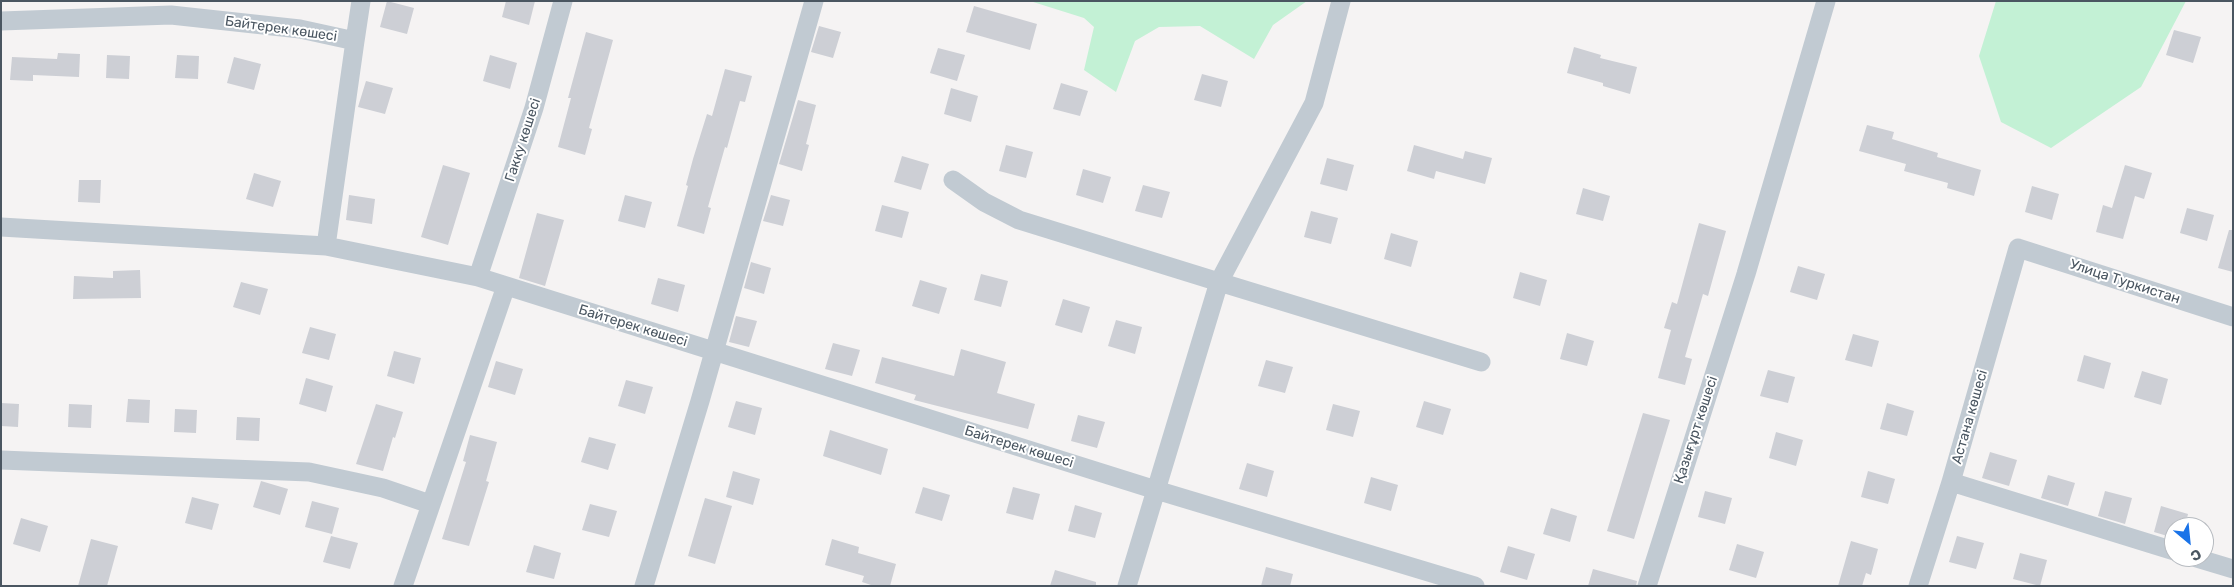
<!DOCTYPE html>
<meta charset="utf-8">
<style>
body{margin:0}
#map{position:relative;width:2234px;height:587px;overflow:hidden;background:#f5f3f3;font-family:Rubik,sans-serif}
canvas{display:block}
.frame{position:absolute;inset:0;border:2px solid #4a5661;pointer-events:none}
.north{position:absolute;left:2164px;top:517px;width:50px;height:50px;box-sizing:border-box;background:#fff;border:1px solid #b7bbc0;border-radius:50%;rotate:152deg;font-size:14px;font-weight:700;line-height:20px;text-align:center;color:#4a5661}
.north::after{content:'';display:block;margin:auto;width:18px;height:22px;background:#1a73e8;clip-path:polygon(50% 0,100% 100%,50% 72%,0 100%)}
</style>
<div id="map">
<canvas width="2234" height="587"></canvas>
<div class="frame"></div>
<div class="north">С</div>
</div>
<script>
const context = document.querySelector('canvas').getContext('2d');
context.lineJoin = 'round';
function fillPath(path, color) { context.fillStyle = color; context.fill(path, 'evenodd'); }
const poly = rows => new Path2D(rows.map(r => 'M' + r).join(''));
function stroke(path, color, width, dash) { context.strokeStyle = color; context.lineWidth = width; context.lineCap = dash ? 'butt' : 'round'; context.setLineDash(dash || []); context.stroke(path); }
function label(font, color, halo, rows, align = 'center') {
  context.font = font + ' Rubik,sans-serif'; context.lineWidth = 4; context.setLineDash([]); context.textBaseline = 'middle'; context.strokeStyle = halo; context.fillStyle = color; for (const [text, x, y, turn = 0] of rows) {
    context.save(); context.translate(x, y); context.rotate((+turn || 0) * Math.PI / 180); context.textAlign = isNaN(turn) ? turn : align; if (halo) context.strokeText(text, 0, 0); context.fillText(text, 0, 0); context.restore();
  }
}
fillPath(poly([
 [1030,1,1307,1,1273,25,1254,59,1200,26,1159,27,1135,41,1116,92,1084,70,1094,27,1084,18],
 [1996,1,2186,1,2141,87,2051,148,2001,122,1979,56]
]), '#c3f1d5');
fillPath(poly([
 [387,1,414,8,407,34,380,27],
 [506,1,535,1,529,25,502,17],
 [974,6,1037,24,1030,50,966,32],
 [819,26,841,32,833,58,811,52],
 [2174,30,2201,37,2193,63,2166,55],
 [586,32,613,40,589,128,592,129,585,155,558,147,571,98,568,98],
 [1574,47,1601,55,1600,58,1637,67,1630,94,1603,86,1603,83,1567,73],
 [938,48,965,55,957,81,930,73],
 [58,53,80,54,79,77,33,75,33,81,10,80,12,57,57,59],
 [107,55,130,56,129,79,106,78],
 [177,55,199,56,198,79,175,78],
 [490,55,517,63,510,89,483,81],
 [234,57,261,64,254,90,227,83],
 [725,69,752,76,745,102,740,101,727,148,725,147,708,207,711,208,704,234,677,226,688,186,686,185,693,159,707,114,712,116],
 [1202,74,1228,81,1221,107,1194,100],
 [366,81,393,88,385,114,358,107],
 [1061,83,1088,91,1080,116,1053,109],
 [951,88,978,96,971,122,944,114],
 [798,100,816,105,806,144,809,145,802,171,779,164],
 [1867,125,1894,132,1892,139,1938,153,1937,157,1981,170,1974,196,1947,188,1948,183,1904,171,1906,164,1859,151],
 [1006,145,1033,152,1026,178,999,171],
 [1414,145,1463,159,1465,151,1492,158,1485,184,1436,171,1434,179,1407,171],
 [902,156,929,164,921,190,894,182],
 [1327,158,1354,165,1347,191,1320,184],
 [443,165,470,173,448,245,421,237],
 [2125,165,2152,173,2144,199,2135,196,2123,239,2096,232,2103,205,2112,208],
 [1083,169,1111,177,1103,203,1076,195],
 [254,173,281,181,273,207,246,199],
 [79,180,101,180,100,203,78,202],
 [1143,185,1170,192,1162,218,1135,211],
 [2032,186,2059,194,2052,220,2025,212],
 [1583,188,1610,196,1603,221,1576,214],
 [349,195,375,199,372,224,346,220],
 [625,195,652,202,645,228,618,221],
 [771,195,790,200,783,226,763,221],
 [882,205,909,212,902,238,875,231],
 [2187,208,2214,215,2207,241,2180,233],
 [1311,211,1338,218,1331,244,1304,237],
 [537,213,564,220,545,286,519,278],
 [1699,223,1726,231,1708,296,1703,294,1685,357,1692,359,1685,385,1658,378,1671,330,1664,328,1672,302,1677,304],
 [2229,230,2233,230,2233,272,2218,268],
 [1391,233,1418,241,1411,267,1384,259],
 [751,262,771,268,764,294,744,288],
 [1798,266,1825,274,1817,300,1790,292],
 [140,270,141,298,73,299,74,276,113,278,113,271],
 [1520,272,1547,280,1540,306,1513,298],
 [981,274,1008,281,1001,307,974,300],
 [658,278,685,285,678,312,651,304],
 [920,280,947,288,939,314,912,306],
 [241,282,268,289,260,315,233,307],
 [1063,299,1090,307,1082,333,1055,325],
 [736,316,757,321,749,347,729,342],
 [1116,320,1142,327,1135,354,1108,346],
 [310,327,336,334,329,360,302,353],
 [1567,333,1594,341,1587,366,1560,359],
 [1853,334,1879,341,1872,367,1845,360],
 [833,343,860,350,852,376,825,369],
 [961,349,1006,362,997,393,1035,404,1028,429,914,400,916,395,875,383,882,357,954,376],
 [394,351,421,358,414,384,387,376],
 [2084,355,2111,363,2104,389,2077,381],
 [1266,360,1293,367,1285,393,1258,386],
 [496,361,523,369,515,395,488,387],
 [1768,370,1795,377,1788,403,1760,396],
 [2142,371,2168,379,2161,405,2134,397],
 [306,378,333,386,326,412,299,404],
 [626,380,653,387,645,414,618,406],
 [128,399,150,400,149,423,126,422],
 [736,401,762,408,755,435,728,427],
 [1424,401,1451,409,1443,435,1416,427],
 [1,403,19,404,18,427,1,426],
 [1887,403,1914,411,1907,436,1880,429],
 [69,404,92,405,91,428,68,427],
 [376,404,403,412,395,438,393,437,383,471,356,464],
 [1333,404,1360,411,1353,437,1326,430],
 [175,409,197,410,196,433,174,432],
 [1643,413,1670,420,1634,539,1607,531],
 [1078,415,1105,422,1097,448,1071,441],
 [237,417,260,418,259,441,236,440],
 [830,430,888,449,881,475,823,456],
 [1776,432,1803,440,1796,466,1769,458],
 [470,435,497,442,486,481,489,482,469,546,442,539,466,462,463,461],
 [589,437,616,444,608,470,581,462],
 [1990,452,2017,460,2009,486,1982,478],
 [1247,463,1274,471,1267,497,1239,489],
 [733,471,760,479,753,505,726,497],
 [1868,471,1895,479,1888,504,1861,497],
 [2048,475,2075,483,2068,506,2041,498],
 [1371,477,1398,485,1391,511,1364,503],
 [261,481,288,489,280,515,253,507],
 [923,487,950,495,942,521,915,513],
 [1013,487,1040,494,1033,520,1006,513],
 [1705,491,1732,498,1725,524,1698,517],
 [2105,491,2132,498,2125,524,2098,516],
 [192,497,219,504,212,530,185,523],
 [705,498,732,506,715,564,688,556],
 [312,501,339,508,332,534,305,527],
 [590,504,617,511,609,537,582,530],
 [1075,505,1102,513,1095,538,1068,531],
 [2161,506,2188,514,2185,527,2174,527,2174,538,2154,532],
 [1551,508,1577,516,1570,542,1543,534],
 [21,518,48,526,40,552,13,544],
 [331,536,358,543,350,569,323,562],
 [1957,536,1984,543,1976,569,1949,562],
 [91,539,118,546,107,586,78,586],
 [832,539,859,547,858,553,896,564,890,586,874,586,862,582,864,576,825,565],
 [1851,541,1878,549,1871,575,1866,573,1862,586,1838,586],
 [1737,544,1764,552,1756,578,1729,570],
 [534,545,561,553,554,579,526,572],
 [1508,546,1535,554,1527,580,1500,572],
 [2020,553,2047,560,2040,586,2013,579],
 [1266,567,1293,574,1290,586,1261,586],
 [1593,569,1637,581,1636,586,1588,586],
 [1055,570,1096,582,1096,586,1050,586]
]), '#cdcfd5');
stroke(poly([
 [1,21,171,15,300,29,355,41,326,246,478,277,1156,490,1475,586],
 [355,41,361,1],
 [953,180,984,202,1019,220,1219,282,1481,362],
 [1,227,326,246],
 [478,277,534,108,563,1],
 [1,460,309,472,383,488,430,504],
 [1951,482,2174,551],
 [2193,557,2233,569],
 [403,586,506,286],
 [644,586,700,401,814,1],
 [1127,586,1219,282,1314,103,1341,1],
 [1647,586,1746,274,1826,1],
 [1918,586,1951,482,2018,248,2233,317]
]), '#c1cad2', 19);
label('14px', '#4a5661', '#fff', [
 ["Байтерек көшесі",281,29,8],
 ["Гакку көшесі",523,140,-72],
 ["Улица Туркистан",2125,282,18],
 ["Байтерек көшесі",633,326,17],
 ["Астана көшесі",1970,417,-74],
 ["Қазығұрт көшесі",1696,430,-72],
 ["Байтерек көшесі",1019,447,17]
]);
</script>
